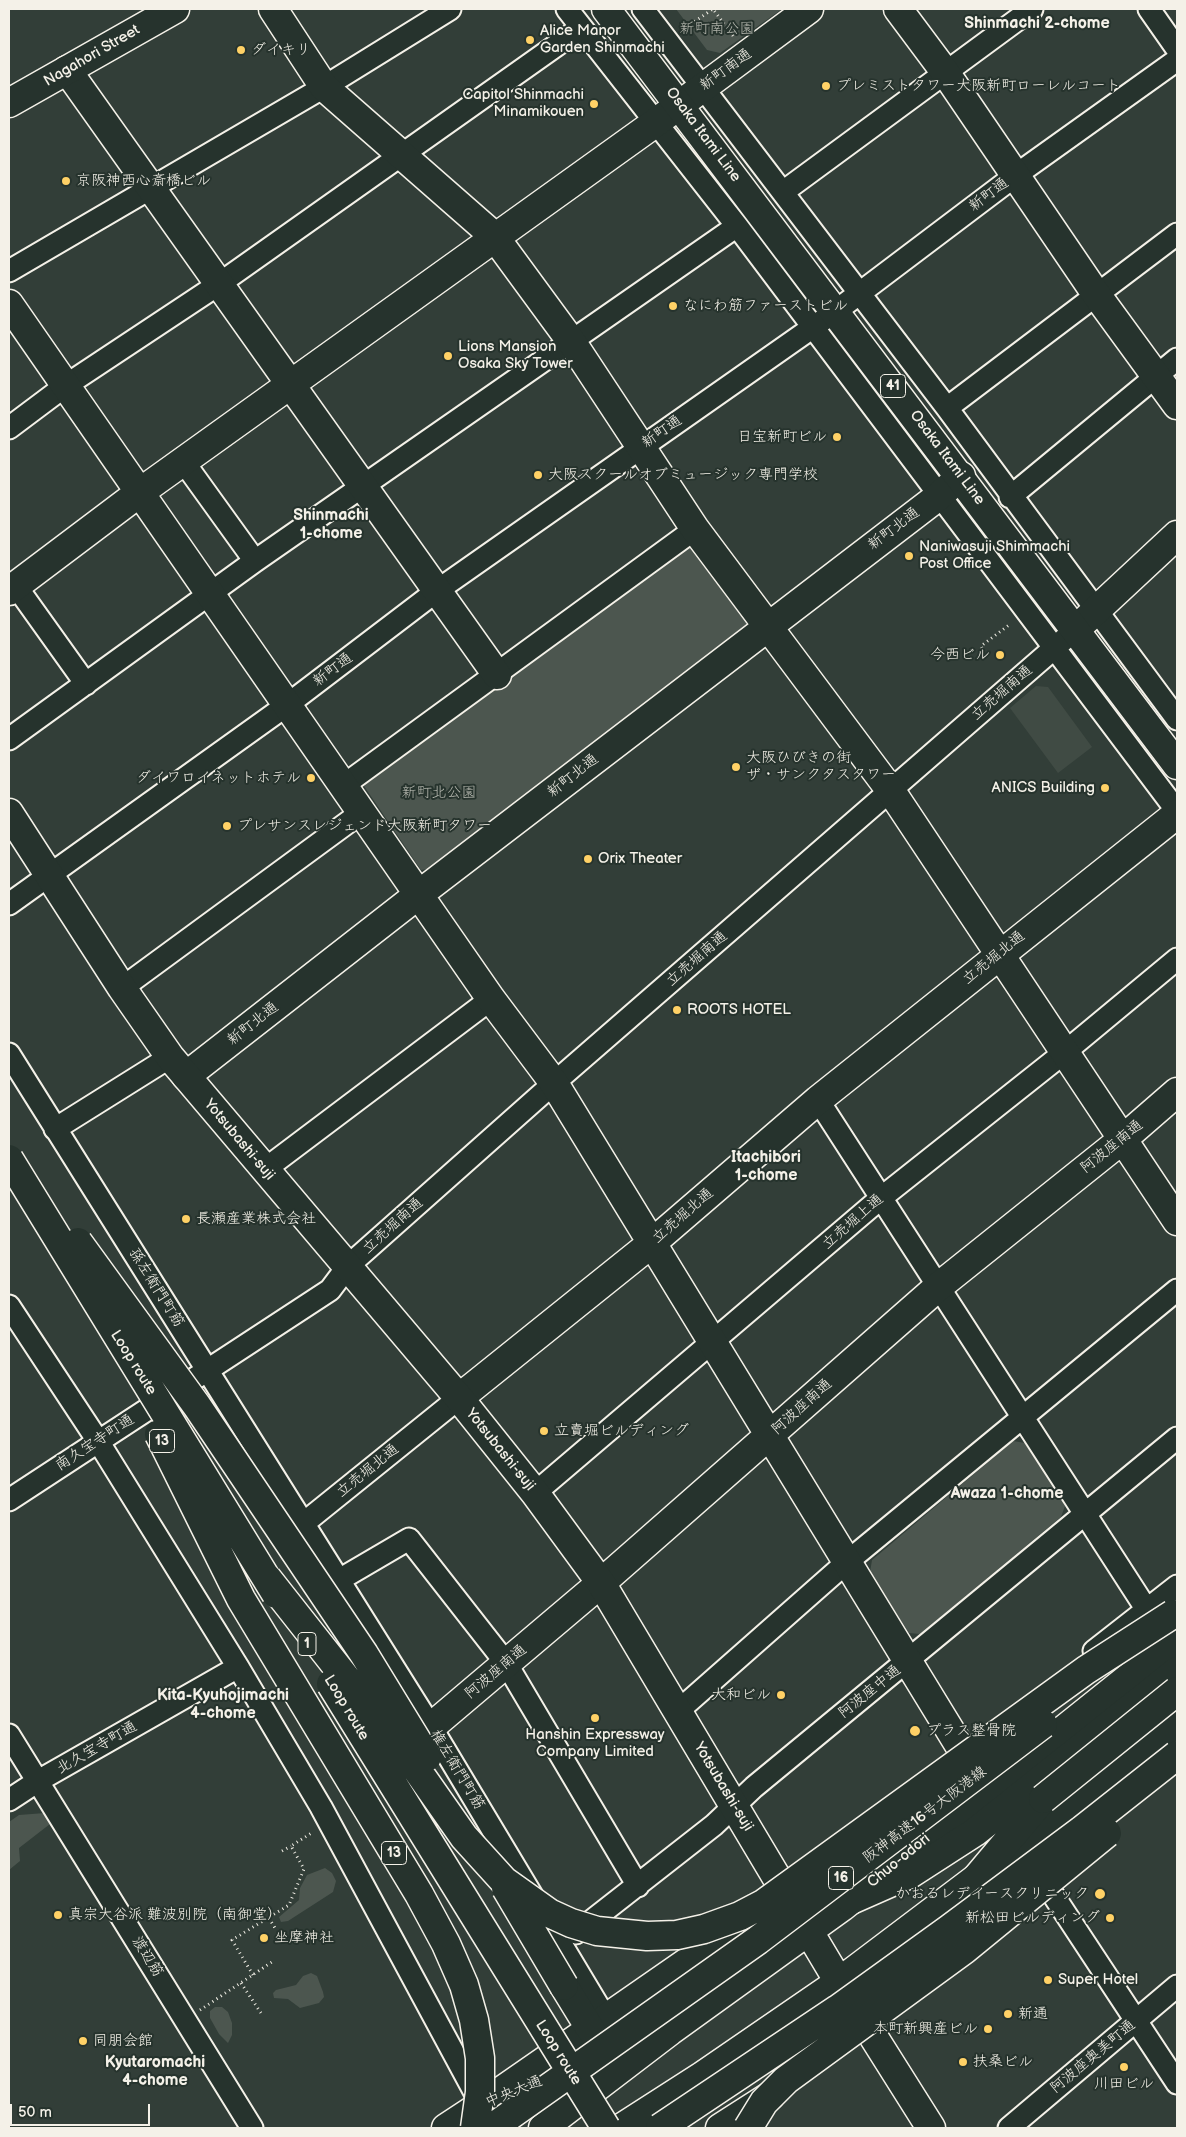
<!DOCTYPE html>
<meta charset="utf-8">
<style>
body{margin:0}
#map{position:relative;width:1186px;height:2137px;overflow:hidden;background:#323e38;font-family:"Balsamiq Sans",sans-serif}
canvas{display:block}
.frame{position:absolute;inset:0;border:10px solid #f4f1e8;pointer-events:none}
.scale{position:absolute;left:10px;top:2104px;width:140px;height:22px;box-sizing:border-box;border:2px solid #f4f1e8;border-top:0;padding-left:6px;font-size:15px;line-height:18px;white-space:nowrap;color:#f4f1e8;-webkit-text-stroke:4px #26332d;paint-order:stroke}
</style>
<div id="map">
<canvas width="1186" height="2137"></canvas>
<div class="frame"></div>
<div class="scale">50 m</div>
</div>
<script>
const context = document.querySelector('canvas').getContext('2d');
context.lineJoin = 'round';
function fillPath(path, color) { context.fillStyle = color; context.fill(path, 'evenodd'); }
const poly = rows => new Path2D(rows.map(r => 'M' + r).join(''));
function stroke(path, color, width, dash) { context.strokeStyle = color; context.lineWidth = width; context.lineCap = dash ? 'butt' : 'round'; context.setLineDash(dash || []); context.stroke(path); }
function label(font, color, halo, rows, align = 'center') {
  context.font = font + ' "Balsamiq Sans","Klee One",sans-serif'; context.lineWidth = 4; context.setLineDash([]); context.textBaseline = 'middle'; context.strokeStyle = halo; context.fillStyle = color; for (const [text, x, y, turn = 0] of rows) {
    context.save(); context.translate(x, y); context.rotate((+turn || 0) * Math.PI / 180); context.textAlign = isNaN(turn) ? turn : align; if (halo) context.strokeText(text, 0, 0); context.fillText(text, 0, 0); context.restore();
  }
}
fillPath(poly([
 [1036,686,1048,687,1092,747,1058,773,1010,708]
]), '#404b44');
fillPath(poly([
 [676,9,782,9,720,53,707,50],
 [685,544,697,544,747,616,746,625,434,868,421,870,364,786,367,777],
 [1013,1441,1025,1443,1065,1506,1061,1517,920,1634,909,1633,870,1572,872,1560],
 [45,1813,50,1824,19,1848,20,1861,9,1870,9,1822,19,1815],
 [325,1868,332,1873,336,1881,333,1892,288,1921,281,1922,279,1917,299,1900,300,1888,307,1875],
 [311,1973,317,1976,323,1992,324,1997,319,2003,300,2008,288,1999,274,1998,273,1993,276,1990,296,1985,303,1976],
 [215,2007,222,2007,228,2012,232,2023,232,2035,228,2043,219,2034,210,2018,210,2011]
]), '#4c564f');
const minor = poly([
 [567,9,737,226,1177,811],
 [643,9,947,408,1177,719],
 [1149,9,1177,49],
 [783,192,1032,9],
 [9,271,324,87,450,9],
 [947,408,1177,234],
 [9,428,65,386,219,284,581,28],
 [183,461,255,561],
 [1010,497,1177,359],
 [16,586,86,684],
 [9,739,255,561,737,226],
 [344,785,695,529],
 [9,904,287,705,438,590,836,311,1016,175,1177,60],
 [122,988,362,812],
 [9,1054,431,1727,606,2019],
 [818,1100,1147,1610],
 [55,1129,170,1057],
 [264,1170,491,999],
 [9,1306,98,1441,238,1667,321,1807,480,2102],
 [535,1493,881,1198,1065,1052,1177,959],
 [9,1500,330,1290,348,1266,554,1083,1075,630],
 [304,1523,459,1398],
 [339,1580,409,1539,506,1663,638,1886],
 [1094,1651,1177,1586],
 [677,1712,847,1562,1177,1290],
 [9,1735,252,2128],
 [9,1800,38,1781,238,1667],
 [1042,1878,1177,2083],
 [576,1933,714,1825,754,1787,1177,1438],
 [1009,2128,1177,1986]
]);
const tertiary = poly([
 [273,9,324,87,494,236,571,341,695,529,891,791,1177,1221],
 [898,9,945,72,1096,294,1177,405],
 [67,70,497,675],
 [9,304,491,999,554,1083,978,1776],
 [9,591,139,493,655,123,809,9],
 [1075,630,1177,535],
 [186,1076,418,895,939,496,961,476],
 [459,1398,652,1243,818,1100,1177,814],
 [431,1727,601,1583,938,1287,1123,1139,1177,1092],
 [481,2105,755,1915],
 [446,2128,481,2105,496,2099],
 [720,2128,770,2096]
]);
const secondary = poly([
 [9,103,175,9]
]);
const primary = poly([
 [606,9,1177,765],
 [9,813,122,988,170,1057,459,1398,535,1493,601,1583,839,1982,931,2128],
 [543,2128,670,2031,842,1907,1177,1639],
 [621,2128,702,2076,839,1982,1056,1818,1177,1723]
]);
const motorway = poly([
 [974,1881,1043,1799],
 [851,1900,910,1874,975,1832,1177,1671],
 [564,1986,591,2030]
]);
stroke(minor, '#f4f1e8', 25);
stroke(tertiary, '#f4f1e8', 31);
stroke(secondary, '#f4f1e8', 31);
stroke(primary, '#f4f1e8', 31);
stroke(motorway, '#f4f1e8', 31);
stroke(poly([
 [682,30,713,9,734,37],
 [982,648,981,646,1009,625],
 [282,1851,291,1846],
 [269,1918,275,1928],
 [253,1975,232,1940,289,1905,304,1869,291,1846,313,1832],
 [241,1983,261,2013],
 [200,2010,272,1962]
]), '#f4f1e8', 3, [1, 4]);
stroke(minor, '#26332d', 21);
stroke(tertiary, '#26332d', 28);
stroke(secondary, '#26332d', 28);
stroke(primary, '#26332d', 28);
stroke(motorway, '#26332d', 28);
const motorwayBridge = poly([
 [9,1159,276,1594],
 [78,1242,197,1406,364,1654,427,1757],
 [159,1434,241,1599,419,1894,446,1944,464,1985,474,2020,480,2058,480,2092,475,2128],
 [267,1578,408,1757,464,1837,504,1881,549,1913,571,1923,597,1931,647,1936,677,1935,704,1929,740,1916,763,1904,1086,1670,1173,1614],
 [331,1684,606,2128],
 [1043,1799,1177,1691],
 [506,1888,564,1986],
 [492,2128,758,1940,1043,1724],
 [660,2128,838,2009,949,1929,1082,1830,1177,1755],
 [748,2128,764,2102,786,2080,964,1950,1107,1833]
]);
stroke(motorwayBridge, '#f4f1e8', 31, []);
stroke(motorwayBridge, '#26332d', 28);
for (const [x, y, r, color] of [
 [530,40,5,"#ffd166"],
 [241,50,5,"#ffd166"],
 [826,86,5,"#ffd166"],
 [594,104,5,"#ffd166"],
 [66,181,5,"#ffd166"],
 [673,306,5,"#ffd166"],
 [448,356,5,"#ffd166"],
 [837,437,5,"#ffd166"],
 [538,475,5,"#ffd166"],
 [909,556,5,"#ffd166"],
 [1000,655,5,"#ffd166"],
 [736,767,5,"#ffd166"],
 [311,778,5,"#ffd166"],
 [1105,788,5,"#ffd166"],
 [227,826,5,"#ffd166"],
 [588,859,5,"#ffd166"],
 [677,1010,5,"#ffd166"],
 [186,1219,5,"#ffd166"],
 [544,1431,5,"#ffd166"],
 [781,1695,5,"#ffd166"],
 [595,1718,5,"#ffd166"],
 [915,1731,6,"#ffd166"],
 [1100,1894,6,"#ffd166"],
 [58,1915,5,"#ffd166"],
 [1110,1918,5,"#ffd166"],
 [264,1938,5,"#ffd166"],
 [1048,1980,5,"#ffd166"],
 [1008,2014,5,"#ffd166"],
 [988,2029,5,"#ffd166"],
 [83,2041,5,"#ffd166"],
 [963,2062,5,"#ffd166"],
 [1124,2067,5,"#ffd166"]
]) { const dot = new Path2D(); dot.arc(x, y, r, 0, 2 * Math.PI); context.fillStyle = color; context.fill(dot); stroke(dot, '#26332d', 2); }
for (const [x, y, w] of [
 [893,386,25],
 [162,1441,25],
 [307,1644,18],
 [394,1853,25],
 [841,1878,25]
]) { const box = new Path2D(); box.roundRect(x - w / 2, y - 11.5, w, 23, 4); context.fillStyle = '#26332d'; context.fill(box); stroke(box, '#f4f1e8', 1); }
label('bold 14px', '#f4f1e8', null, [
 ["41",893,386],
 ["13",162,1441],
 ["1",307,1644],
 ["13",394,1853],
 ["16",841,1878]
]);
label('15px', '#b9bbb2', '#26332d', [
 ["新町南公園",717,29],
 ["新町北公園",439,793]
]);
label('15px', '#f4f1e8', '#26332d', [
 ["Alice Manor",540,31],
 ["Garden Shinmachi",540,48],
 ["ダイキリ",251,50],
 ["プレミストタワー大阪新町ローレルコート",836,86],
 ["Capitol Shinmachi",584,95,"right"],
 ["Minamikouen",584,112,"right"],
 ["京阪神西心斎橋ビル",76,181],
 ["なにわ筋ファーストビル",683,306],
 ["Lions Mansion",458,347],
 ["Osaka Sky Tower",458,364],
 ["日宝新町ビル",827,437,"right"],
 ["大阪スクールオブミュージック専門学校",548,475],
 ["Naniwasuji Shimmachi",919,547],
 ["Post Office",919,564],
 ["今西ビル",990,655,"right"],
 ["大阪ひびきの街",746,758],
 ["ザ・サンクタスタワー",746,775],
 ["ダイワロイネットホテル",301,778,"right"],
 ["ANICS Building",1095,788,"right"],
 ["プレサンスレジェンド大阪新町タワー",237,826],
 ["Orix Theater",598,859],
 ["ROOTS HOTEL",687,1010],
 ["長瀬産業株式会社",196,1219],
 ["立賣堀ビルディング",554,1431],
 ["大和ビル",771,1695,"right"],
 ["プラス整骨院",926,1731],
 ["Hanshin Expressway",595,1735,"center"],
 ["Company Limited",595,1752,"center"],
 ["かおるレデイースクリニック",1089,1894,"right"],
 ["真宗大谷派 難波別院（南御堂）",68,1915],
 ["新松田ビルディング",1100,1918,"right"],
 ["坐摩神社",274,1938],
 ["Super Hotel",1058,1980],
 ["新通",1018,2014],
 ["本町新興産ビル",978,2029,"right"],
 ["同朋会館",93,2041],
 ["扶桑ビル",973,2062],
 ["川田ビル",1124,2084,"center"]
], 'left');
label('15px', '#f4f1e8', '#26332d', [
 ["Nagahori Street",92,56,-30],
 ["新町南通",726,70,-36],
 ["Osaka Itami Line",703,135,53],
 ["新町通",989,195,-37],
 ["新町通",662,432,-35],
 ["Osaka Itami Line",947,458,53],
 ["新町北通",894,529,-37],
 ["新町通",333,670,-37],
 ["立売堀南通",1002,693,-41],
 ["新町北通",573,776,-38],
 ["立売堀北通",994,958,-39],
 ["立売堀南通",697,959,-41],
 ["新町北通",253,1024,-38],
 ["Yotsubashi-suji",239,1140,50],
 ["阿波座南通",1112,1147,-39],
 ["立売堀北通",683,1216,-41],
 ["立売堀上通",853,1222,-41],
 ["立売堀南通",393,1226,-42],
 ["孫左衛門町筋",156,1288,58],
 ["Loop route",133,1363,58],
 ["阿波座南通",802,1407,-42],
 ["南久宝寺町通",95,1443,-33],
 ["Yotsubashi-suji",500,1450,51],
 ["立売堀北通",368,1471,-39],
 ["阿波座南通",496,1672,-40],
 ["阿波座中通",870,1692,-39],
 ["Loop route",346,1708,59],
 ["北久宝寺町通",97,1748,-30],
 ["権左衛門町筋",457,1770,59],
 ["Yotsubashi-suji",723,1787,59],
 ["阪神高速16号大阪港線",925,1815,-37],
 ["Chuo-odori",899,1861,-39],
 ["渡辺筋",147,1957,58],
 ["Loop route",558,2053,58],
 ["阿波座奥美町通",1093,2057,-40],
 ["中央大通",514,2092,-22]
]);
label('bold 16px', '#f4f1e8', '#26332d', [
 ["Shinmachi 2-chome",1037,24],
 ["Shinmachi",331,516],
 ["1-chome",331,534],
 ["Itachibori",766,1158],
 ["1-chome",766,1176],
 ["Awaza 1-chome",1007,1494],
 ["Kita-Kyuhojimachi",223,1696],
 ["4-chome",223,1714],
 ["Kyutaromachi",155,2063],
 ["4-chome",155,2081]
]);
</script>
